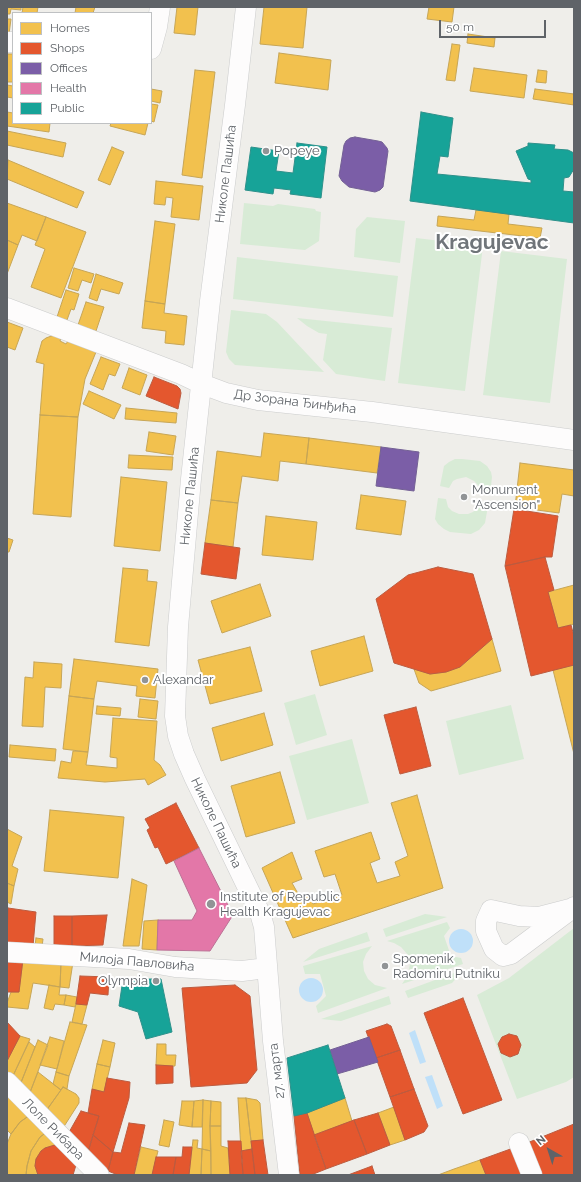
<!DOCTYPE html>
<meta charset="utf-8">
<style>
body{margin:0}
#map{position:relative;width:581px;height:1182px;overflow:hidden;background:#efeeea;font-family:Raleway,sans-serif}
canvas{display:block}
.frame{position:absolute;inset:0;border:8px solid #5f6368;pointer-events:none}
.legend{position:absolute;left:12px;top:12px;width:140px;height:112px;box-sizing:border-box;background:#fff;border:1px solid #bfc1c3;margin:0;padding:5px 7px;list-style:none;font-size:12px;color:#5f6368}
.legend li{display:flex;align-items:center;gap:8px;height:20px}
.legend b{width:20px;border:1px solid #bfc1c3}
.north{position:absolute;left:529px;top:1130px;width:40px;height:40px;-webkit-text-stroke:3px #fff;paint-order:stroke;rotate:321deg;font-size:11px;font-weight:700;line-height:16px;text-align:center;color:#5f6368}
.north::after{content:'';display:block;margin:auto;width:14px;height:18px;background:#5f6368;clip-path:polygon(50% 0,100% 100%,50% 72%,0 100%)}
.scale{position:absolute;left:439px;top:20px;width:107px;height:18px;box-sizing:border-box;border:2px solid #5f6368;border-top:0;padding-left:5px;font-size:12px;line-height:14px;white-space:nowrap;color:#5f6368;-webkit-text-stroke:3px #fff;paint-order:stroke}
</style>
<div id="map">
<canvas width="581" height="1182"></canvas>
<div class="frame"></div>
<ul class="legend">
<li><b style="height:11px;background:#f2c14e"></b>Homes</li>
<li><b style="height:11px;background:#e4572e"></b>Shops</li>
<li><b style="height:11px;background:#7b5ea7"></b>Offices</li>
<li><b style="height:11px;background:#e377a8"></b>Health</li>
<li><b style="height:11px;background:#17a398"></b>Public</li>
</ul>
<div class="north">N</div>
<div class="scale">50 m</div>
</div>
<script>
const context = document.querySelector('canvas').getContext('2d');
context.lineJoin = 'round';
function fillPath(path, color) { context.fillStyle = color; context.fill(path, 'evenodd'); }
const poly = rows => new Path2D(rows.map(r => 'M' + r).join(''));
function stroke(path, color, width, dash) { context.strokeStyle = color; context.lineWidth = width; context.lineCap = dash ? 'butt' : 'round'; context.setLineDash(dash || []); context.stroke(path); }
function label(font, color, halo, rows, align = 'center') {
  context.font = font + ' Raleway,sans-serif'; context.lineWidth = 4; context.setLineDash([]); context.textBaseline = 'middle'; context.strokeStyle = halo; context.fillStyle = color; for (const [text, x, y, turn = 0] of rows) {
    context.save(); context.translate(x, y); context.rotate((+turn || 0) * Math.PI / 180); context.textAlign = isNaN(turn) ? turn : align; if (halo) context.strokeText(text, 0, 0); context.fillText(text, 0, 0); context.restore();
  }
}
fillPath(poly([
 [244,203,273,206,278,204,315,209,316,211,321,212,319,241,305,250,240,244],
 [367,217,405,221,400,263,354,257,356,229],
 [416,238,483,246,465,391,398,383],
 [501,251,567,259,550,403,483,395],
 [237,257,398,276,393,317,233,299],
 [231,310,266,314,277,322,324,372,235,365,229,359,226,352],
 [297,318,392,328,385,381,336,374,323,360,327,334,319,333,307,326],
 [455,459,462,459,480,461,487,466,491,472,492,477,490,495,480,493,480,489,477,484,474,481,466,477,457,479,453,481,449,488,440,486,444,466,449,462],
 [438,498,446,499,448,507,452,511,459,514,468,514,473,512,477,508,478,504,488,506,485,523,479,530,471,534,450,532,444,529,438,524,435,519],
 [315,694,327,735,296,745,284,703],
 [511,705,524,759,459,775,446,721],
 [352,739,369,803,307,820,289,756],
 [425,914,447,917,386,937,383,929],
 [447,922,450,928,444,936,451,956,461,958,463,964,402,984,408,975,410,964,408,955,401,947,394,943,387,941],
 [574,928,574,1077,566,1082,517,1099,477,995,509,978],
 [367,932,370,941,303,962,319,949],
 [372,946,366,954,363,962,364,971,368,979,375,985,387,988,318,1013,316,1006,326,996,320,974,305,974,303,966],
 [465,969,452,983,408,998,405,991],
 [389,996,391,1004,341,1021,321,1019]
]), '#d8ebd6');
fillPath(poly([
 '449 941a12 12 0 1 1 24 0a12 12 0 1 1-24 0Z',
 '299 990a12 12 0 1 1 24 0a12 12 0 1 1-24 0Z',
 [415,1030,426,1062,420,1064,409,1033],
 [432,1075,443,1106,437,1109,425,1077]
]), '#bfe0f9');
const homes = poly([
 [7,7,21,7,21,10,11,9,10,14,7,14,7,7],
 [23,7,38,7,37,13,22,13,23,7],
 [76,7,95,7,93,13,75,13,76,7],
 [177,7,198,7,195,35,174,33,177,7],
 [264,7,307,7,303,48,260,44,264,7],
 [429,7,454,7,452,22,427,19,429,7],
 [7,19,11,19,9,34,7,34,7,19],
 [468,34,495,38,494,47,467,43,468,34],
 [452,44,460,45,455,81,446,80,452,44],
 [279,53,331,60,328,90,275,83,279,53],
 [7,54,13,54,13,82,7,82,7,54],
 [474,68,527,75,524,98,470,91,474,68],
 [195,70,215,72,202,178,182,175,195,70],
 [538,70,547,71,546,83,536,82,538,70],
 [7,85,13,86,13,98,7,97,7,85],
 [151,89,162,91,160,103,151,101,151,89],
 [535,89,574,94,574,105,533,99,535,89],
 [151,104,158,105,154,122,151,121,151,104],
 [7,112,13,113,13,123,50,123,49,132,7,126,7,112],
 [111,123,148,123,145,135,110,126,111,123],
 [7,131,66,143,63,157,7,145,7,131],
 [112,147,124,152,110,185,98,180,112,147],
 [8,160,84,192,77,208,7,179,8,160],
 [156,181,203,186,199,220,171,217,173,198,166,197,165,205,154,204,156,181],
 [7,203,46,217,37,241,22,235,18,245,7,240,7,203],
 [476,210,509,214,508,224,542,228,540,238,437,226,438,216,474,220,476,210],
 [46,217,86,232,61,298,31,287,45,249,35,245,46,217],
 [155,221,175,224,165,304,145,301,155,221],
 [7,240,18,245,7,274,7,240],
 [74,268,94,274,91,283,82,280,78,291,68,288,74,268],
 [96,274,123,283,119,294,101,289,97,301,89,298,96,274],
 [66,290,79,294,74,310,71,309,67,320,57,317,66,290],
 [145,301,165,304,164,313,187,316,184,345,165,343,166,331,142,328,145,301],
 [86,302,104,307,96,331,78,325,86,302],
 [7,322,23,328,15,350,7,347,7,322],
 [54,335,61,338,60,341,66,344,68,341,96,352,85,379,78,417,40,415,44,364,36,362,42,341,46,338,54,335],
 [101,357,120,364,115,376,109,374,103,390,90,384,101,357],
 [129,368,147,375,140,395,122,388,129,368],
 [89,391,121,405,114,419,83,404,89,391],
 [126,408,177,413,176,423,125,419,126,408],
 [40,415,78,417,71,517,33,514,40,415],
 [149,432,176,436,173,455,146,451,149,432],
 [264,433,309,438,306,464,280,461,278,481,242,476,238,503,211,500,217,451,261,457,264,433],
 [309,438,381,447,377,473,306,464,309,438],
 [129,455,173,457,172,470,128,468,129,455],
 [520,463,574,470,574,496,562,494,559,513,515,507,520,463],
 [121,477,167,482,160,551,114,546,121,477],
 [361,495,406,501,401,535,356,529,361,495],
 [211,500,238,503,233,547,205,543,211,500],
 [266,516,317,522,313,560,262,555,266,516],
 [7,538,13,540,9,552,7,552,7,538],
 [123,568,148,570,147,581,157,582,149,646,115,642,123,568],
 [260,584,271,616,222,633,211,601,260,584],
 [574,585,574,624,558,628,548,592,574,585],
 [364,636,373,671,320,686,311,651,364,636],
 [492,639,501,671,431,691,419,683,414,669,430,674,446,672,460,667,492,639],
 [250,647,262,691,210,704,198,660,250,647],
 [74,659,158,669,155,698,136,696,137,686,97,681,94,699,69,696,74,659],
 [34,662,62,664,61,688,45,687,43,727,22,726,25,677,33,678,34,662],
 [574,665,574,754,553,670,574,665],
 [69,696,94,699,88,752,63,749,69,696],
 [140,699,158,701,156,719,138,717,140,699],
 [97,706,121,708,120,716,96,714,97,706],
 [264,713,273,745,221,761,212,728,264,713],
 [113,718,157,721,154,760,160,765,166,775,148,785,145,779,105,782,58,778,61,761,71,763,73,751,88,752,86,765,117,768,117,758,110,757,113,718],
 [10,745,56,749,55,761,9,757,10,745],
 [280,772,295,823,246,837,231,786,280,772],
 [417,795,443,888,293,938,262,868,292,852,302,879,292,883,300,897,309,895,313,904,342,895,335,874,324,877,315,851,371,832,380,859,370,863,377,883,400,876,395,862,408,856,391,803,417,795],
 [50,810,124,817,118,878,44,871,50,810],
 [7,829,22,837,12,866,18,869,14,886,7,883,7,829],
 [132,879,147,885,139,946,123,946,132,879],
 [7,883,14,886,11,904,7,902,7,883],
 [158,920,157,950,142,949,144,921,158,920],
 [36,938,43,939,42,947,35,946,36,938],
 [23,959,61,962,60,987,33,983,28,1009,7,1007,7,1003,11,992,19,992,23,959],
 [61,962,73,962,69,988,60,987,61,962],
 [49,985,60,987,59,995,66,995,64,1005,55,1004,53,1010,44,1008,49,985],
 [66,995,77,997,75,1007,64,1005,66,995],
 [76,1004,87,1005,82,1024,72,1022,76,1004],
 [70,1022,87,1025,69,1076,56,1072,70,1022],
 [20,1036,30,1039,12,1078,7,1073,7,1061,20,1036],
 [50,1037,64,1041,57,1069,40,1065,50,1037],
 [38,1040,48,1045,29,1095,20,1085,38,1040],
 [103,1040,115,1043,110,1067,97,1064,103,1040],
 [29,1042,35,1047,20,1085,12,1078,29,1042],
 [157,1044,166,1044,166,1055,176,1055,175,1066,156,1065,157,1044],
 [97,1064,110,1067,104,1092,92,1089,97,1064],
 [38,1072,61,1090,46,1111,29,1095,38,1072],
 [56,1072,69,1076,67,1089,63,1087,61,1090,53,1084,56,1072],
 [63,1087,76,1094,79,1098,79,1103,63,1128,46,1111,63,1087],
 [7,1094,30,1115,20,1122,11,1134,7,1130,7,1094],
 [238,1098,246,1098,252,1149,241,1151,238,1098],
 [246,1098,257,1100,260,1103,263,1140,251,1141,246,1098],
 [345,1098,352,1121,314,1135,307,1113,345,1098],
 [203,1100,211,1101,210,1126,211,1151,202,1149,203,1100],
 [203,1100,202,1127,192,1127,194,1101,203,1100],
 [182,1101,194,1101,192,1127,179,1125,182,1101],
 [211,1101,221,1102,221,1126,210,1126,211,1101],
 [394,1107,405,1140,390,1145,378,1113,394,1107],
 [30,1115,47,1132,40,1137,31,1151,27,1166,26,1175,7,1175,7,1144,11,1134,20,1122,30,1115],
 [164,1120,174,1122,169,1147,159,1145,164,1120],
 [210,1126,221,1126,221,1146,228,1148,230,1175,211,1175,210,1126],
 [47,1132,55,1145,45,1148,41,1151,36,1159,35,1166,38,1175,26,1175,27,1166,31,1151,40,1137,47,1132],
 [193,1140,198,1140,197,1148,202,1149,201,1175,189,1175,193,1140],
 [141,1147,158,1151,152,1175,134,1175,141,1147],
 [202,1149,211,1151,211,1175,201,1175,202,1149],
 [480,1160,486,1175,438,1175,454,1169,480,1160]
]);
fillPath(homes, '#f2c14e');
stroke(homes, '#c6a556', 1);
const shops = poly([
 [154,377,177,386,180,389,181,393,178,409,146,396,154,377],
 [514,509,558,516,552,557,545,557,505,566,514,509],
 [205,543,240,548,236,579,201,574,205,543],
 [545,557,554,590,548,592,558,628,571,625,574,636,574,665,531,676,505,566,545,557],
 [438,567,473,574,492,639,460,667,446,672,430,674,394,663,376,599,408,575,438,567],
 [416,707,431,766,400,774,384,715,416,707],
 [176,803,199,848,166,864,158,847,155,848,147,830,150,828,145,819,176,803],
 [8,908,36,912,33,946,7,943,8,908],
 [107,915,103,945,72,946,72,916,107,915],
 [54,916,72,916,72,946,54,946,54,916],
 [7,958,23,959,19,992,7,992,7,958],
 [80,976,109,977,108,995,90,993,87,1005,76,1004,80,976],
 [235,985,250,996,257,1070,247,1083,191,1087,182,988,235,985],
 [463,998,502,1100,463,1114,424,1013,463,998],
 [7,1022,20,1036,7,1061,7,1022],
 [387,1024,391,1026,400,1050,376,1058,366,1031,387,1024],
 [509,1034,517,1036,521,1045,518,1054,510,1057,501,1053,498,1044,502,1037,509,1034],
 [400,1050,414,1089,390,1097,376,1058,400,1050],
 [156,1065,173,1066,173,1083,156,1084,156,1065],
 [107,1078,130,1082,129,1098,113,1152,93,1135,99,1116,88,1113,92,1089,104,1092,107,1078],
 [414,1089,428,1126,424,1132,405,1140,390,1097,414,1089],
 [81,1111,99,1116,88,1152,68,1134,81,1111],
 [307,1113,326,1169,311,1175,300,1175,294,1116,307,1113],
 [378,1113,390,1145,367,1154,354,1120,378,1113],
 [354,1120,367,1154,326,1169,314,1135,354,1120],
 [129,1123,145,1125,134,1175,118,1175,108,1171,113,1152,121,1153,129,1123],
 [574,1124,574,1175,539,1175,527,1143,574,1124],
 [93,1135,113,1152,108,1171,88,1152,93,1135],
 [263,1140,268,1175,255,1175,251,1141,263,1140],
 [228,1141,241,1141,243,1175,230,1175,228,1141],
 [55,1145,76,1165,73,1175,38,1175,35,1166,36,1159,41,1151,45,1148,55,1145],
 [183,1147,192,1147,189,1175,173,1175,176,1157,182,1157,183,1147],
 [516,1147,527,1175,486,1175,480,1160,516,1147],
 [252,1149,255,1175,243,1175,241,1151,252,1149],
 [156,1157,176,1157,173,1175,152,1175,156,1157],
 [372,1166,375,1175,348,1175,372,1166]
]);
fillPath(shops, '#e4572e');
stroke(shops, '#bc5b3f', 1);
const offices = poly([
 [355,137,378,141,382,142,387,148,388,151,383,187,380,190,375,192,349,187,342,181,339,176,344,145,346,141,350,138,355,137],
 [381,447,419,452,414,491,376,486,381,447],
 [369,1037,378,1062,337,1074,330,1050,369,1037]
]);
fillPath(offices, '#7b5ea7');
stroke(offices, '#736094', 1);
const health = poly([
 [199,848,233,915,210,951,157,950,158,920,192,920,197,911,174,861,199,848]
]);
fillPath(health, '#e377a8');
stroke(health, '#bb7195', 1);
const public = poly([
 [421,112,453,118,448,157,440,156,437,174,531,183,531,180,528,179,516,151,528,146,528,143,555,145,554,149,568,150,574,153,574,169,569,177,564,178,563,191,574,192,574,223,410,201,421,112],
 [297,143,327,147,321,198,290,194,291,190,274,188,273,194,245,190,251,147,279,151,276,171,293,173,297,143],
 [123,979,161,979,172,1032,146,1039,138,1012,119,1006,123,979],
 [328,1045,345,1098,307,1113,294,1116,287,1058,328,1045]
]);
fillPath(public, '#17a398');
stroke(public, '#2d908a', 1);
const minor = poly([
 [246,7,235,105,210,301,191,479,178,627,175,716,178,736,184,754,195,779,260,913,264,927,273,1041,289,1175],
 [7,42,13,42],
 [151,49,157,27,160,7],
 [7,308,181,374,202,384,226,393,258,400,372,412,574,440],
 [570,909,539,917,519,916,491,910,486,921,486,931,494,949,503,956,511,954,574,907],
 [7,952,129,959,175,967,242,971,267,968],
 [7,1082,99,1175],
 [519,1143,532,1175]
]);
stroke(minor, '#cbcccc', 21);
stroke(minor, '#fdfcfc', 20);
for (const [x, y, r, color] of [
 [266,151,4,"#919496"],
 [464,497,4,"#919496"],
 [145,680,4,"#919496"],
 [211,904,5,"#919496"],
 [385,966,4,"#919496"],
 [156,981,4,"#919496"]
]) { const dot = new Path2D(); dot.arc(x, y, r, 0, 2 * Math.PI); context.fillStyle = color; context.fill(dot); stroke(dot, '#fff', 1.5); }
label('13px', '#5f6368', '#fff', [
 ["Popeye",274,151],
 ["Monument",472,490],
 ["\"Ascension\"",472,505],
 ["Alexandar",153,680],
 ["Institute of Republic",220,897],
 ["Health Kragujevac",220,912],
 ["Spomenik",393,959],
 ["Radomiru Putniku",393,974],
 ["Olympia",148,981,"right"]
], 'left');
label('13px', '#5f6368', '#fff', [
 ["Николе Пашића",226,174,-83],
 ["Др Зорана Ђинђића",295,402,7],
 ["Николе Пашића",190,496,-84],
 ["Николе Пашића",216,823,64],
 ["Милоја Павловића",137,962,5],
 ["27. марта",277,1071,-97],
 ["Лоле Рибара",53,1129,45]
]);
label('bold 21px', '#70757a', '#fff', [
 ["Kragujevac",492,243]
]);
</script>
